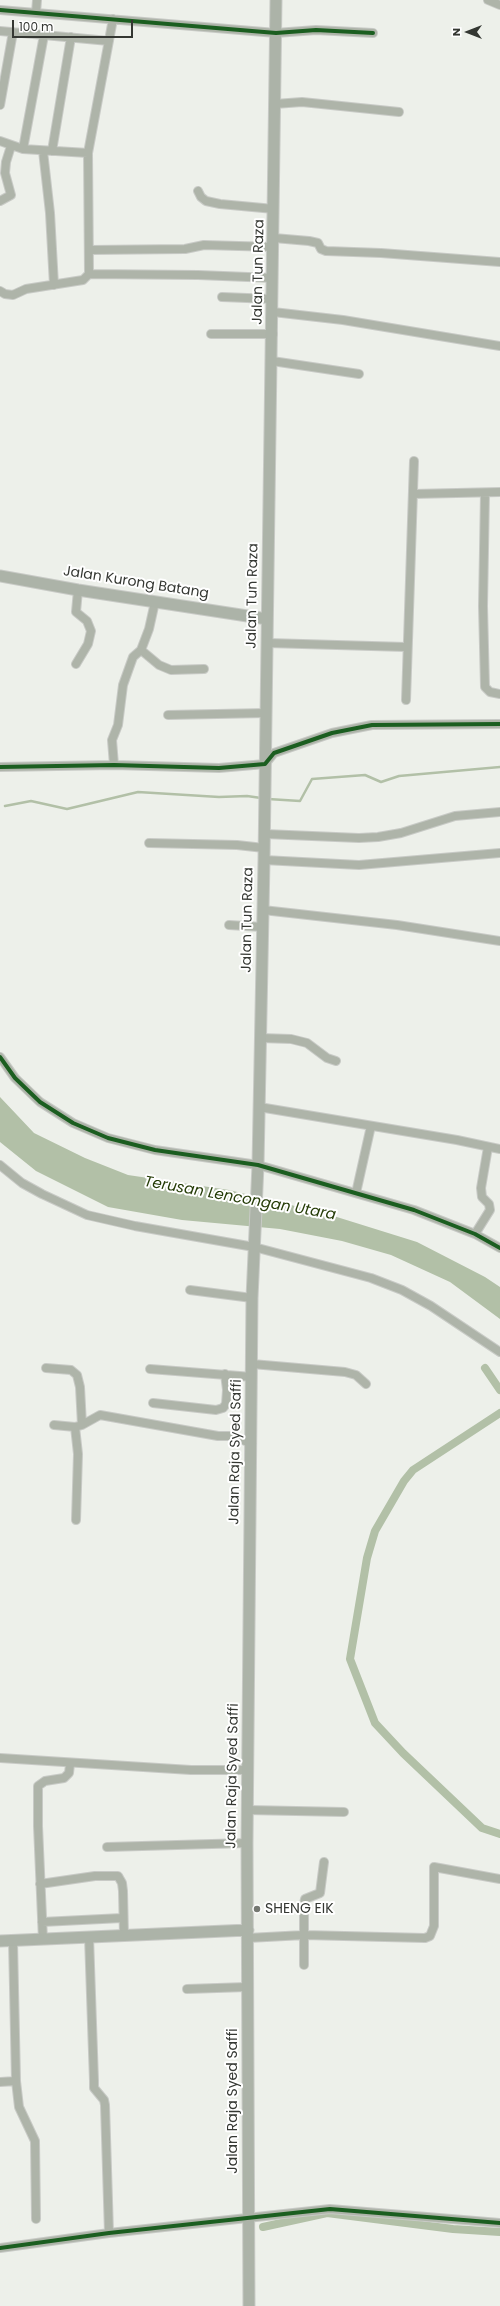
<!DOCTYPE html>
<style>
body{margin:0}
#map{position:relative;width:500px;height:2306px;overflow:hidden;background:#edf0ea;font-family:Poppins,sans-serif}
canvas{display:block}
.north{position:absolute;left:448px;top:12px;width:40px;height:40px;-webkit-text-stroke:3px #fff;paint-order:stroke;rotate:270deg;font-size:11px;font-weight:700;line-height:16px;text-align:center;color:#343732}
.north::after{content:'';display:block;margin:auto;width:14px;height:18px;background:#343732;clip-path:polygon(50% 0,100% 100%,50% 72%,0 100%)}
.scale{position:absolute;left:12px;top:20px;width:121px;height:18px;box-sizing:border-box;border:2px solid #343732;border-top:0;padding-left:5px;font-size:12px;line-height:14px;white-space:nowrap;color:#343732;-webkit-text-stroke:3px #fff;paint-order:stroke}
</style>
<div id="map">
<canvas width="500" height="2306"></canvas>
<div class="north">N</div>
<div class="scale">100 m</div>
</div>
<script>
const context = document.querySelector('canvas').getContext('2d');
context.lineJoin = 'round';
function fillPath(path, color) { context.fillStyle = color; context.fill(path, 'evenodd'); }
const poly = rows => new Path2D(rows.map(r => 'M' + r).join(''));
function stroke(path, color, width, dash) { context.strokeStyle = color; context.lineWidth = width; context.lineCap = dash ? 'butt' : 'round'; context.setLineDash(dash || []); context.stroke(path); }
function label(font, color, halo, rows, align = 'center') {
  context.font = font + ' Poppins,sans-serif'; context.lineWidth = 4; context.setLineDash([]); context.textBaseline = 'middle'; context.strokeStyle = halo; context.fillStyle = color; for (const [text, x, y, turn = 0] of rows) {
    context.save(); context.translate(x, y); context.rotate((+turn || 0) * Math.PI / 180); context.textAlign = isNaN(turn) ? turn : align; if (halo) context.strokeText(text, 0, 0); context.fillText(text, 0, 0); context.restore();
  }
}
fillPath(poly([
 [0,1097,34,1133,85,1158,128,1175,229,1190,324,1213,417,1242,485,1277,500,1287,500,1319,450,1282,391,1255,342,1241,280,1229,182,1220,108,1207,36,1171,0,1142]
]), '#b2c0a7');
stroke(poly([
 [268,799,300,801,312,779,365,775,381,782,399,776,500,767],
 [5,806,31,801,67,809,138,792,219,797,247,796,261,798]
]), '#b2c0a7', 2.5);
stroke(poly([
 [485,1368,500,1390],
 [500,1413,413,1470,404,1481,375,1531,367,1558,350,1659,375,1723,403,1753,482,1828,500,1834],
 [263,2227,327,2213,453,2229,500,2232]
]), '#b2c0a7', 8);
const street = poly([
 [488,0,500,5],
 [0,10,276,33,316,30,373,33],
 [36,13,37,0],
 [0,31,109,41],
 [275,104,302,102,399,112],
 [0,105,13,32],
 [0,141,23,149,88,153],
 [23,149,44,35],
 [43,151,50,213,54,285],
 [52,151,71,37],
 [198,191,201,197,206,201,220,204,274,209],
 [0,201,11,195,5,173,6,162,11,146],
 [274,238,309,241,318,243,321,249,326,251,381,253,500,262],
 [90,250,185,249,204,245,274,247],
 [89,274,198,275,273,278],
 [0,291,5,294,13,295,26,289,83,280,89,274,88,153,113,19],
 [222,297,272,299],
 [273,312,343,320,500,346],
 [211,334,273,334],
 [272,361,359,374],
 [485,493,483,606,485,687,490,692,500,694],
 [413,494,500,492],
 [155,602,149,629,141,650,159,665,171,670,204,669],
 [268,643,406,647],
 [76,664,88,644,91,631,87,621,76,612,78,590],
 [406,700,414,461],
 [168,715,266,713],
 [114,765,112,740,118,725,123,685,133,657,141,650],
 [0,767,114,765,219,768,265,764,274,753,332,733,372,725,500,724],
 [265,834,359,838,378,837,401,833,455,816,500,812],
 [149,843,237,845,264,848],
 [264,860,359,865,500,853],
 [263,910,397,925,500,941],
 [229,925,262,927],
 [260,1038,291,1039,307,1043,327,1058,336,1061],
 [0,1057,15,1078,40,1102,73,1123,108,1138,155,1150,258,1165,414,1210,475,1234,500,1248],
 [259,1107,457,1140,500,1149],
 [0,1165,22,1183,42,1194,87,1215,135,1226,254,1247,371,1278,402,1290,431,1306,500,1352],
 [356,1193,371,1126],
 [475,1234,490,1210,489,1204,482,1197,481,1188,488,1147],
 [190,1290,252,1298],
 [252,1364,345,1372,356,1375,366,1384],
 [46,1368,71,1370,77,1375,80,1387,82,1425,100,1415,218,1436,234,1436,252,1444],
 [150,1369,252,1377],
 [153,1403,216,1410,223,1408,226,1404,227,1390,225,1374],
 [54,1425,75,1427],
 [76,1520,78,1454,75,1427,82,1425],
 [0,1758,191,1770,248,1770],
 [248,1810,344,1812],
 [107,1847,247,1843],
 [40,1884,95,1876,118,1876,122,1883,123,1891,124,1936],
 [42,1922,122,1918],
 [89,1937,94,2081,94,2088,104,2100,105,2105,109,2233],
 [248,1938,304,1935,425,1938,430,1936,434,1926,434,1867,500,1879],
 [43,1940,38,1826,38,1786,45,1781,64,1778,69,1773,70,1764],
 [304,1965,304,1904,305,1899,320,1893,324,1862],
 [187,1989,247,1987],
 [16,2081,19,2107,35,2141,36,2219],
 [0,2082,16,2081,13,1941],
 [0,2248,109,2233,330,2209,500,2223]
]);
const secondary = poly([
 [0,576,78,590,267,619],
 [0,1941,248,1930],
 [249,2306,247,1843,252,1298,258,1165,264,860,276,0]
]);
stroke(street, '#c8cac6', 10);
stroke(secondary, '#c8cac6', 13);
stroke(street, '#aeb4a9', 8);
stroke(secondary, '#acb3a8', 11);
stroke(poly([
 [0,10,276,33,316,30,373,33],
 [0,767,114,765,219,768,265,764,274,753,332,733,372,725,500,724],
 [0,1057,15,1078,40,1102,73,1123,108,1138,155,1150,258,1165,414,1210,475,1234,500,1248],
 [0,2248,109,2233,330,2209,500,2223]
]), '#1b5e20', 4);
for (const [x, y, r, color] of [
 [257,1909,4,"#757872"]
]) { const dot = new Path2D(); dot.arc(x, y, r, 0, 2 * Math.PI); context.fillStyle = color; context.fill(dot); stroke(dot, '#fff', 1.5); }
label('14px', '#343732', '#fff', [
 ["Jalan Tun Raza",259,272,-89],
 ["Jalan Kurong Batang",136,583,9],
 ["Jalan Tun Raza",253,596,-89],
 ["Jalan Tun Raza",248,920,-89],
 ["Jalan Raja Syed Saffi",236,1452,-89],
 ["Jalan Raja Syed Saffi",233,1776,-89],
 ["Jalan Raja Syed Saffi",233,2101,-90]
]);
label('14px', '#343732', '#fff', [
 ["SHENG EIK",265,1909]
], 'left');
label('italic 15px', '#253c07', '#fff', [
 ["Terusan Lencongan Utara",240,1199,10]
]);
</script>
